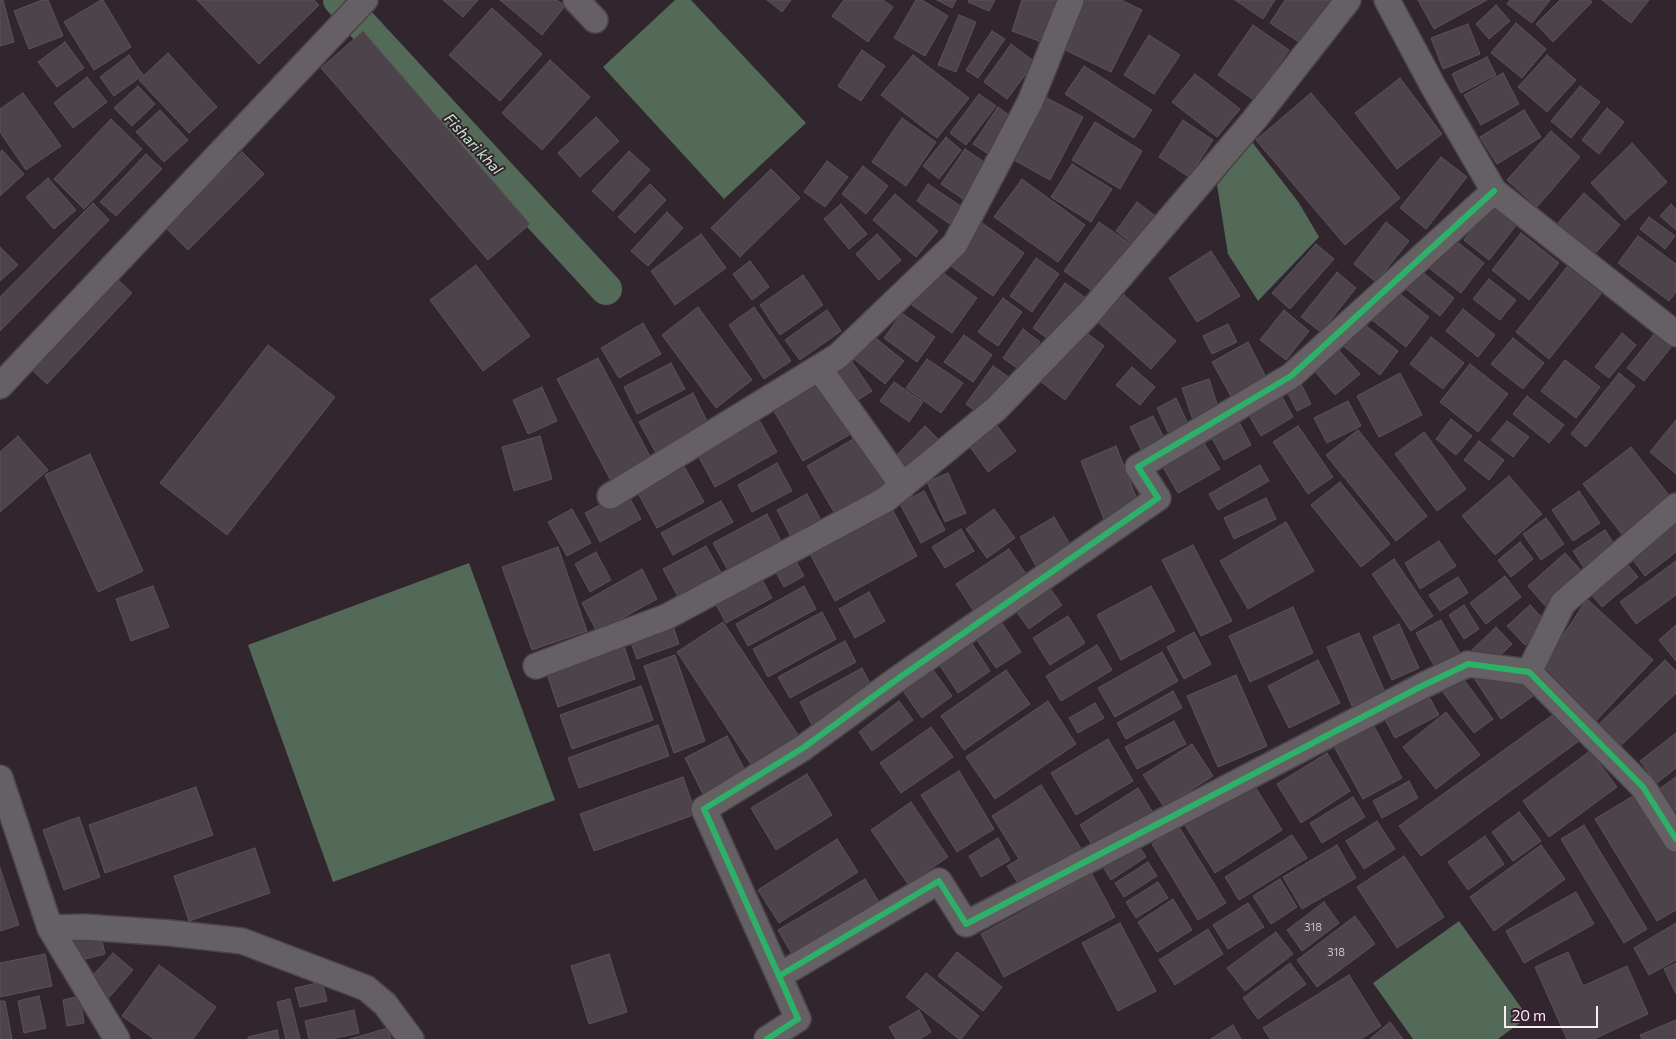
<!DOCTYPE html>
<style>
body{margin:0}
#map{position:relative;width:1676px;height:1039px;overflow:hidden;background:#31252e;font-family:Commissioner,sans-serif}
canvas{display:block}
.scale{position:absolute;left:1504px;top:1006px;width:94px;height:22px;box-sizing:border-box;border:2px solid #faebf7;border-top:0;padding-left:6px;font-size:15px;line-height:18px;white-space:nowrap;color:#faebf7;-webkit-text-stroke:4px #362032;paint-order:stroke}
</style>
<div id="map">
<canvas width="1676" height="1039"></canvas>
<div class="scale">20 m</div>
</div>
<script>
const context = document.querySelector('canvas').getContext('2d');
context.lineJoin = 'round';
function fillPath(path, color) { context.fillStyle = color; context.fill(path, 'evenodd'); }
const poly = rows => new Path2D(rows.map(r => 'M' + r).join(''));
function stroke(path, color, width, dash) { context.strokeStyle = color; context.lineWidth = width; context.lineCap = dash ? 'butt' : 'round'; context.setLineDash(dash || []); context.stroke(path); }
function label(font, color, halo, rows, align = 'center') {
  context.font = font + ' Commissioner,sans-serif'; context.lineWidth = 4; context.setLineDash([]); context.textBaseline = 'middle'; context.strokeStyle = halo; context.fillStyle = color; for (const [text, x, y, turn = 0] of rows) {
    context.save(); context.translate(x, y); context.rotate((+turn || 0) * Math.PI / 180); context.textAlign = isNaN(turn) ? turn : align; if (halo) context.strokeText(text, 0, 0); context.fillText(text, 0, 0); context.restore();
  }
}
fillPath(poly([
 [675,0,691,0,806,123,724,199,603,67],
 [1252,142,1299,203,1319,237,1258,301,1228,254,1217,185],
 [469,563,555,800,333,882,248,645],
 [1459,921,1528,1017,1498,1039,1413,1039,1373,983]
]), '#546a58');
stroke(poly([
 [339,0,606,289]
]), '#546a58', 32);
const building = poly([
 [0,0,3,0,14,42,0,46,0,0],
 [42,0,48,0,63,36,29,49,14,11,42,0],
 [101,0,103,0,131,47,94,70,64,22,101,0],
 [197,0,314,0,319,5,259,64,197,0],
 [443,0,478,0,463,17,443,0],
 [500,0,557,0,565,6,542,35,500,0],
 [767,0,791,0,782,12,767,0],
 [844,0,883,0,893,7,868,42,832,16,844,0],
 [916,0,922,0,948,16,925,56,894,38,916,0],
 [937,0,956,0,952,8,937,0],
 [969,0,995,0,989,11,968,2,969,0],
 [1022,0,1062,0,1047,44,1012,31,1022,0],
 [1082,0,1121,0,1142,10,1111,72,1059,47,1082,0],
 [1235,0,1275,0,1263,19,1235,0],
 [1285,0,1331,0,1302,44,1270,23,1285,0],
 [1418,0,1487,0,1434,29,1418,0],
 [1510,0,1550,0,1532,23,1507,4,1510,0],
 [1560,0,1590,0,1592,2,1553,42,1536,24,1560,0],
 [1602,0,1649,0,1631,23,1602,0],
 [1496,5,1510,21,1489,39,1476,24,1496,5],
 [492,8,542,54,500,101,449,55,492,8],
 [959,15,976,22,956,72,938,65,959,15],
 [1516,23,1546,49,1522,78,1491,53,1516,23],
 [1468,24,1480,54,1443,69,1431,38,1468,24],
 [1253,25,1289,50,1254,100,1218,75,1253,25],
 [363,31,530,224,488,260,321,68,363,31],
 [992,31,1005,39,978,78,966,70,992,31],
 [1149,35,1180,55,1154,94,1124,75,1149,35],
 [65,42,84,68,57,87,38,62,65,42],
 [1011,44,1035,62,1007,99,984,82,1011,44],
 [862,50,885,66,861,101,838,86,862,50],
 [168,53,217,107,189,133,139,80,168,53],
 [129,55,143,75,114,96,100,77,129,55],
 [913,55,969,98,937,138,881,95,913,55],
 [1547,55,1576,80,1547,112,1518,87,1547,55],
 [1487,57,1496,75,1461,93,1452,74,1487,57],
 [550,60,590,97,542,150,502,113,550,60],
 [1084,66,1152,110,1134,138,1065,94,1084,66],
 [1503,73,1519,104,1481,125,1464,95,1503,73],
 [1195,74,1240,109,1217,137,1172,102,1195,74],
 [87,77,107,102,73,128,54,103,87,77],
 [1400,78,1442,134,1397,169,1355,113,1400,78],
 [138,86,155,104,132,126,114,108,138,86],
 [1580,86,1600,102,1571,138,1551,121,1580,86],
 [23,93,61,146,26,170,0,132,0,109,23,93],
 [1311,93,1400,198,1345,245,1256,140,1311,93],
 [979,94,996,106,966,145,950,133,979,94],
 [1047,98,1083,117,1050,180,1014,160,1047,98],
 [998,107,1016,120,991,156,973,144,998,107],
 [1607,108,1624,122,1599,154,1582,140,1607,108],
 [160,110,188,140,164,162,136,132,160,110],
 [1524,110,1541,137,1497,164,1480,137,1524,110],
 [596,117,619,141,580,177,558,153,596,117],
 [902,118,936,142,906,186,872,162,902,118],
 [111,119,142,149,84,209,54,179,111,119],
 [1183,120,1213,140,1189,177,1159,157,1183,120],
 [1095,122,1142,151,1120,189,1072,160,1095,122],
 [1551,131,1580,157,1537,207,1507,180,1551,131],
 [946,137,961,150,939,179,923,166,946,137],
 [1632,143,1667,182,1625,220,1591,183,1632,143],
 [965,149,993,168,969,203,941,184,965,149],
 [2,150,24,174,0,196,0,153,2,150],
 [629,151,650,170,613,211,592,191,629,151],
 [242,152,264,174,188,250,166,228,242,152],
 [146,154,162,169,116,216,100,202,146,154],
 [1441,157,1467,177,1426,229,1400,208,1441,157],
 [827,161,848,177,825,207,804,192,827,161],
 [1072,164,1112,189,1091,222,1051,197,1072,164],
 [863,166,888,186,866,214,842,194,863,166],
 [771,169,800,198,740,257,711,228,771,169],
 [48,178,76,210,54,229,26,197,48,178],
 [1022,179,1085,225,1058,262,994,217,1022,179],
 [650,184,666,200,635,233,618,217,650,184],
 [928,184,962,207,950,224,917,201,928,184],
 [1584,193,1620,225,1593,256,1557,224,1584,193],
 [895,194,938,231,916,257,873,220,895,194],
 [1137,202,1158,218,1137,247,1116,231,1137,202],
 [93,203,109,220,0,331,0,297,93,203],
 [1493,203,1518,223,1489,260,1464,240,1493,203],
 [841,204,867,234,849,249,824,219,841,204],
 [1671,204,1676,209,1676,230,1660,216,1671,204],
 [667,212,683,228,648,266,631,251,667,212],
 [1649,217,1675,236,1665,249,1640,229,1649,217],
 [1099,222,1132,245,1097,294,1064,271,1099,222],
 [1386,222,1409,241,1376,282,1354,264,1386,222],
 [982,223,1024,253,993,296,951,266,982,223],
 [1521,233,1559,263,1529,300,1492,270,1521,233],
 [701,234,726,268,675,305,651,271,701,234],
 [877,234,901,260,879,280,856,254,877,234],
 [1447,234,1484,263,1461,293,1424,264,1447,234],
 [1638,236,1676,264,1676,292,1669,301,1618,263,1638,236],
 [1316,244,1334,259,1290,309,1272,293,1316,244],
 [0,247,18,265,0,281,0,247],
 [1211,251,1240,296,1197,322,1169,278,1211,251],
 [1036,258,1059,274,1032,312,1010,296,1036,258],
 [750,261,769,287,752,300,733,274,750,261],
 [476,265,530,336,483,371,430,300,476,265],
 [1416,267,1454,298,1440,316,1401,285,1416,267],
 [1567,267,1601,294,1549,359,1516,332,1567,267],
 [938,269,977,298,952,333,912,305,938,269],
 [1337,272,1356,288,1321,332,1301,317,1337,272],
 [803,275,823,305,780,335,760,305,803,275],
 [115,277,132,293,47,384,29,367,115,277],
 [1489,279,1516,300,1500,320,1473,299,1489,279],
 [1065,283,1087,299,1055,344,1033,328,1065,283],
 [1394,289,1429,317,1406,347,1371,319,1394,289],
 [1124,295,1176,341,1151,369,1099,323,1124,295],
 [1003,298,1022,312,998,346,978,332,1003,298],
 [698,307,752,380,716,408,662,335,698,307],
 [754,307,791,361,764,379,729,325,754,307],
 [1463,309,1495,335,1478,357,1446,331,1463,309],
 [827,310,841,331,800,360,785,340,827,310],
 [1284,310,1309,331,1286,360,1260,340,1284,310],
 [902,313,935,337,917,362,884,338,902,313],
 [1360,321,1398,351,1380,375,1342,345,1360,321],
 [643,323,661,354,619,378,601,348,643,323],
 [1228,324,1237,342,1212,354,1203,336,1228,324],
 [1079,327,1104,346,1065,400,1040,381,1079,327],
 [1659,328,1676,341,1644,381,1627,368,1659,328],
 [1023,329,1040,342,1020,370,1003,358,1023,329],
 [1622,333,1636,345,1609,378,1595,367,1622,333],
 [964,335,992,355,973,382,944,362,964,335],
 [873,336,904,361,885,384,854,359,873,336],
 [1431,337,1464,363,1443,389,1410,364,1431,337],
 [1513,338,1544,363,1523,389,1491,364,1513,338],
 [1248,342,1267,379,1232,398,1212,362,1248,342],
 [268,345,335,397,227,535,160,483,268,345],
 [1336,347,1360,374,1335,395,1312,368,1336,347],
 [849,357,872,391,855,402,832,368,849,357],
 [598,358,651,458,610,479,557,379,598,358],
 [927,359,963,383,941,413,906,388,927,359],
 [1565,360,1600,387,1576,418,1541,391,1565,360],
 [671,363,685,389,637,414,624,387,671,363],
 [1470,364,1508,394,1478,432,1440,402,1470,364],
 [993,366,1010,378,982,416,966,404,993,366],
 [1132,367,1155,387,1140,405,1116,385,1132,367],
 [1400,373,1422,415,1379,437,1357,396,1400,373],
 [1619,373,1635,386,1586,447,1571,434,1619,373],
 [1297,376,1311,404,1297,411,1283,383,1297,376],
 [816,377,849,435,803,461,770,404,816,377],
 [1209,379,1219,410,1193,420,1182,388,1209,379],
 [894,382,923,402,909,422,880,401,894,382],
 [1276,386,1293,417,1261,436,1243,405,1276,386],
 [542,387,557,421,528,434,513,400,542,387],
 [693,393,710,427,657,455,639,422,693,393],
 [1527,396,1564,425,1549,443,1513,414,1527,396],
 [1176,398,1188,424,1169,434,1157,408,1176,398],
 [1348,401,1361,426,1327,443,1314,418,1348,401],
 [1234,412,1251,445,1224,460,1206,427,1234,412],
 [756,414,777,452,715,487,694,448,756,414],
 [1153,416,1167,444,1144,455,1130,427,1153,416],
 [1451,419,1472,436,1456,455,1436,439,1451,419],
 [1676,420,1676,474,1650,452,1676,420],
 [1507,421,1529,437,1513,457,1491,440,1507,421],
 [995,423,1016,451,988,472,968,444,995,423],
 [925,426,940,441,912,471,896,456,925,426],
 [1298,426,1333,477,1308,494,1273,442,1298,426],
 [1358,430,1427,516,1396,541,1326,455,1358,430],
 [1424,432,1466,489,1437,511,1395,454,1424,432],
 [1198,433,1220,469,1178,493,1157,457,1198,433],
 [18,436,48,470,0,512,0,452,18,436],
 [540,436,552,479,514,491,502,447,540,436],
 [857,437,887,487,837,517,807,466,857,437],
 [1479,441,1504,460,1489,480,1464,460,1479,441],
 [1116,446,1140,507,1105,522,1081,461,1116,446],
 [1631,447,1672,499,1624,537,1583,484,1631,447],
 [90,454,143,571,98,592,45,475,90,454],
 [680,459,704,502,657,528,633,484,680,459],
 [777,463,792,491,752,512,738,485,777,463],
 [1260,465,1269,481,1218,510,1209,494,1260,465],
 [948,473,966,513,945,522,927,482,948,473],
 [1509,476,1542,514,1495,555,1462,516,1509,476],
 [1340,482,1390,544,1361,567,1311,505,1340,482],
 [626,491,641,519,600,542,585,513,626,491],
 [924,491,945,530,921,543,900,504,924,491],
 [1579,491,1600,523,1573,541,1552,510,1579,491],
 [807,494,825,528,795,544,777,510,807,494],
 [1266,498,1276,519,1234,539,1224,518,1266,498],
 [721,501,733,522,673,555,661,533,721,501],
 [888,501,917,556,835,601,806,546,888,501],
 [572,509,591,543,567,556,548,522,572,509],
 [994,509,1015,538,987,558,966,529,994,509],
 [767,514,784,547,731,576,713,543,767,514],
 [1676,515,1676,552,1645,576,1628,553,1676,515],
 [1054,517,1072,548,1037,568,1020,537,1054,517],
 [1546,518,1564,544,1541,560,1523,534,1546,518],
 [1286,522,1314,571,1248,609,1220,561,1286,522],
 [961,529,974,551,945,568,932,547,961,529],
 [1605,530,1618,550,1586,571,1573,551,1605,530],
 [1439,541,1456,566,1420,589,1405,563,1439,541],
 [1520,542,1533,559,1511,577,1498,560,1520,542],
 [1193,545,1232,621,1201,636,1162,560,1193,545],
 [706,546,724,578,681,602,663,569,706,546],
 [558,547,587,631,532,650,502,567,558,547],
 [1009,549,1028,577,975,613,956,584,1009,549],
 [596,552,611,580,590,592,575,564,596,552],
 [1565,553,1586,576,1548,609,1528,586,1565,553],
 [793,556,804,576,784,587,773,567,793,556],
 [1622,558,1638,577,1602,607,1586,588,1622,558],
 [1394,559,1433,616,1411,631,1372,574,1394,559],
 [1676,561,1676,595,1636,624,1620,602,1676,561],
 [642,569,657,599,597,632,582,603,642,569],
 [758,572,772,598,726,623,712,597,758,572],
 [1505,576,1521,597,1486,624,1470,603,1505,576],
 [1458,577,1468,593,1440,611,1429,595,1458,577],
 [1046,583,1062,605,1029,629,1013,607,1046,583],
 [153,586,169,627,131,641,116,599,153,586],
 [804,586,816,609,748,646,736,624,804,586],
 [1151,586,1175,631,1121,660,1097,615,1151,586],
 [869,592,885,621,855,638,839,609,869,592],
 [1587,599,1653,660,1594,723,1538,674,1587,599],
 [1464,605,1479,629,1464,639,1449,615,1464,605],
 [1530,605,1548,624,1525,645,1507,626,1530,605],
 [1293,607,1313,653,1250,682,1229,636,1293,607],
 [822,612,836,639,768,677,753,649,822,612],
 [1068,616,1085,643,1050,665,1033,638,1068,616],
 [998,617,1021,652,996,668,973,634,998,617],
 [671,620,679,644,637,659,628,635,671,620],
 [1441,620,1461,655,1436,669,1416,633,1441,620],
 [723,622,802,741,756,772,677,652,723,622],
 [1399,624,1419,668,1392,680,1373,637,1399,624],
 [1676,625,1676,661,1659,640,1676,625],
 [1496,627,1512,644,1488,667,1472,650,1496,627],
 [1194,632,1211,664,1184,679,1167,647,1194,632],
 [1359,633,1385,692,1352,706,1327,647,1359,633],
 [621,637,635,679,558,707,544,665,621,637],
 [845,641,856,662,790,698,778,677,845,641],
 [971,642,990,671,958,693,939,664,971,642],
 [1097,645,1112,670,1061,701,1046,676,1097,645],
 [1162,652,1178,681,1115,717,1098,688,1162,652],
 [675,655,705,741,674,753,644,666,675,655],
 [1318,660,1340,703,1289,728,1268,686,1318,660],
 [1665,660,1676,671,1676,693,1615,751,1594,729,1665,660],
 [931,667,952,696,922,718,901,688,931,667],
 [862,668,874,691,812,725,800,702,862,668],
 [1006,670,1030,704,964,750,941,716,1006,670],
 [1458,672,1493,719,1474,733,1439,687,1458,672],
 [1470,672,1529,675,1540,691,1501,719,1470,672],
 [1236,675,1267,746,1218,767,1187,696,1236,675],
 [641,686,653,720,572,749,560,715,641,686],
 [1425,689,1439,715,1395,738,1381,712,1425,689],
 [1173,691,1182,708,1126,739,1117,723,1173,691],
 [899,701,913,720,872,751,859,732,899,701],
 [1048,701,1076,744,995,799,966,757,1048,701],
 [1095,703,1104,718,1078,733,1069,718,1095,703],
 [1558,711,1579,741,1421,856,1399,826,1558,711],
 [1446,712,1480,755,1436,789,1403,747,1446,712],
 [1370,719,1402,778,1363,799,1331,741,1370,719],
 [1174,721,1186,744,1137,769,1125,747,1174,721],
 [658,725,669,756,579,788,568,758,658,725],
 [931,727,953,757,901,793,880,763,931,727],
 [1676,733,1676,768,1657,783,1640,761,1676,733],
 [727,736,748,776,705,798,685,758,727,736],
 [1108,739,1133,781,1076,815,1051,773,1108,739],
 [1192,744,1213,776,1164,807,1143,775,1192,744],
 [1590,751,1617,787,1549,837,1523,801,1590,751],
 [1327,753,1350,791,1301,823,1277,784,1327,753],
 [959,771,994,829,957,852,921,795,959,771],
 [807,774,832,815,776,850,751,808,807,774],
 [683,777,696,814,594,851,580,814,683,777],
 [1676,777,1676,810,1670,814,1655,792,1676,777],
 [1251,780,1282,830,1215,873,1183,822,1251,780],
 [1409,781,1418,798,1382,818,1373,801,1409,781],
 [1041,785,1082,850,1022,889,1007,866,1019,859,992,816,1041,785],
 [196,787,213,835,105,873,89,825,196,787],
 [1138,788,1153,813,1095,850,1080,825,1138,788],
 [1638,793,1676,855,1676,910,1657,921,1595,819,1638,793],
 [1353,797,1365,817,1322,843,1310,823,1353,797],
 [911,802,948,857,908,884,871,830,911,802],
 [1519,812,1541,841,1513,861,1492,832,1519,812],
 [79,817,100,877,64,890,43,830,79,817],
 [1377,821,1395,849,1364,869,1346,841,1377,821],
 [1584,825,1647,929,1624,943,1561,839,1584,825],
 [1179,827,1226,903,1198,920,1152,844,1179,827],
 [1292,835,1307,858,1239,900,1225,877,1292,835],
 [1485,836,1504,864,1468,890,1448,862,1485,836],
 [998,838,1010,860,981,877,969,856,998,838],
 [837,839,858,872,779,923,758,890,837,839],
 [1137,843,1146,857,1111,880,1102,865,1137,843],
 [1337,845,1356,878,1302,909,1283,877,1337,845],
 [1541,845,1565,879,1494,931,1470,897,1541,845],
 [255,848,270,893,189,921,174,876,255,848],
 [1404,856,1444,917,1397,948,1357,887,1404,856],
 [1148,862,1157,876,1124,897,1115,883,1148,862],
 [0,868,19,925,0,931,0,868],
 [1092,874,1115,917,1004,977,981,934,1092,874],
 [865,879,880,904,793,956,778,930,865,879],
 [1280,879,1297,907,1271,924,1253,896,1280,879],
 [1158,882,1168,898,1136,918,1126,902,1158,882],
 [1576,892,1594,924,1524,963,1506,931,1576,892],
 [1173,899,1192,930,1157,952,1138,922,1173,899],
 [1324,902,1339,923,1302,951,1287,930,1324,902],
 [1248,903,1264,927,1228,949,1213,925,1248,903],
 [1355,916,1375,944,1317,987,1297,960,1355,916],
 [1120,923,1156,991,1118,1011,1082,943,1120,923],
 [1676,923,1676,960,1649,975,1634,948,1676,923],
 [1208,929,1223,954,1175,985,1159,960,1208,929],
 [100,932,105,954,78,961,72,940,100,932],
 [1276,932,1293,954,1245,991,1227,968,1276,932],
 [957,952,1002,987,983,1011,938,976,957,952],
 [1568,952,1583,986,1627,966,1648,1014,1594,1039,1567,1039,1535,967,1568,952],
 [113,953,133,970,105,1002,85,984,113,953],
 [45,954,52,986,0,997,0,963,45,954],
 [609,954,627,1012,589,1024,571,966,609,954],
 [1290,963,1306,984,1258,1019,1243,998,1290,963],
 [1676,963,1676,994,1664,969,1676,963],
 [159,965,216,1007,193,1039,154,1039,122,1016,159,965],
 [926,973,979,1016,961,1039,959,1039,906,997,926,973],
 [1349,975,1381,1026,1361,1039,1270,1039,1263,1028,1349,975],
 [322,982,327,1001,300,1007,295,988,322,982],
 [39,996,46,1028,24,1033,18,1001,39,996],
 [80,996,84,1023,67,1026,63,1000,80,996],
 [290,999,300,1039,286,1039,277,1002,290,999],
 [0,1001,5,1001,12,1039,0,1039,0,1001],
 [354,1010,359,1033,331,1039,309,1039,305,1021,354,1010],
 [919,1010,931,1032,920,1039,896,1039,889,1027,919,1010],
 [1676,1020,1676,1039,1642,1039,1640,1035,1676,1020],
 [1390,1022,1403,1039,1370,1039,1390,1022],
 [1233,1025,1241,1039,1211,1039,1233,1025],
 [388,1028,391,1039,350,1039,388,1028],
 [277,1030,279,1039,248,1039,248,1037,277,1030]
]);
fillPath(building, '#4d434b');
stroke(building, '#5c525a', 1);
const minor = poly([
 [576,0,595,20],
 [1387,0,1433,86,1494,191,1676,334],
 [819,368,903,486],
 [0,386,365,0],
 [610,496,838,356,955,244,1030,102,1071,0],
 [536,666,666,617,885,500,996,409,1090,312,1254,120,1348,0],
 [1529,672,1563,603,1676,506],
 [0,778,50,928,117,1039],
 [50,928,84,927,170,933,242,941,366,988,385,1004,411,1039],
 [779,976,704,809,803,748,896,680,1158,498,1138,467,1291,376,1494,191],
 [767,1039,798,1019,779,976,939,881,966,924,1422,686,1468,664,1529,672,1643,787,1676,839]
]);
stroke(minor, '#4c4249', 28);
stroke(minor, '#656064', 25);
stroke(poly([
 [779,976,704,809,803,748,896,680,1158,498,1138,467,1291,376,1494,191],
 [767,1039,798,1019,779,976,939,881,966,924,1422,686,1468,664,1529,672,1643,787,1676,839]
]), '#2db169', 6);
label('11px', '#cfc1cc', null, [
 ["318",1313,927],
 ["318",1336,952]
]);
label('italic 15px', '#c1f3ca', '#362032', [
 ["Fishari khal",473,144,47]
]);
</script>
